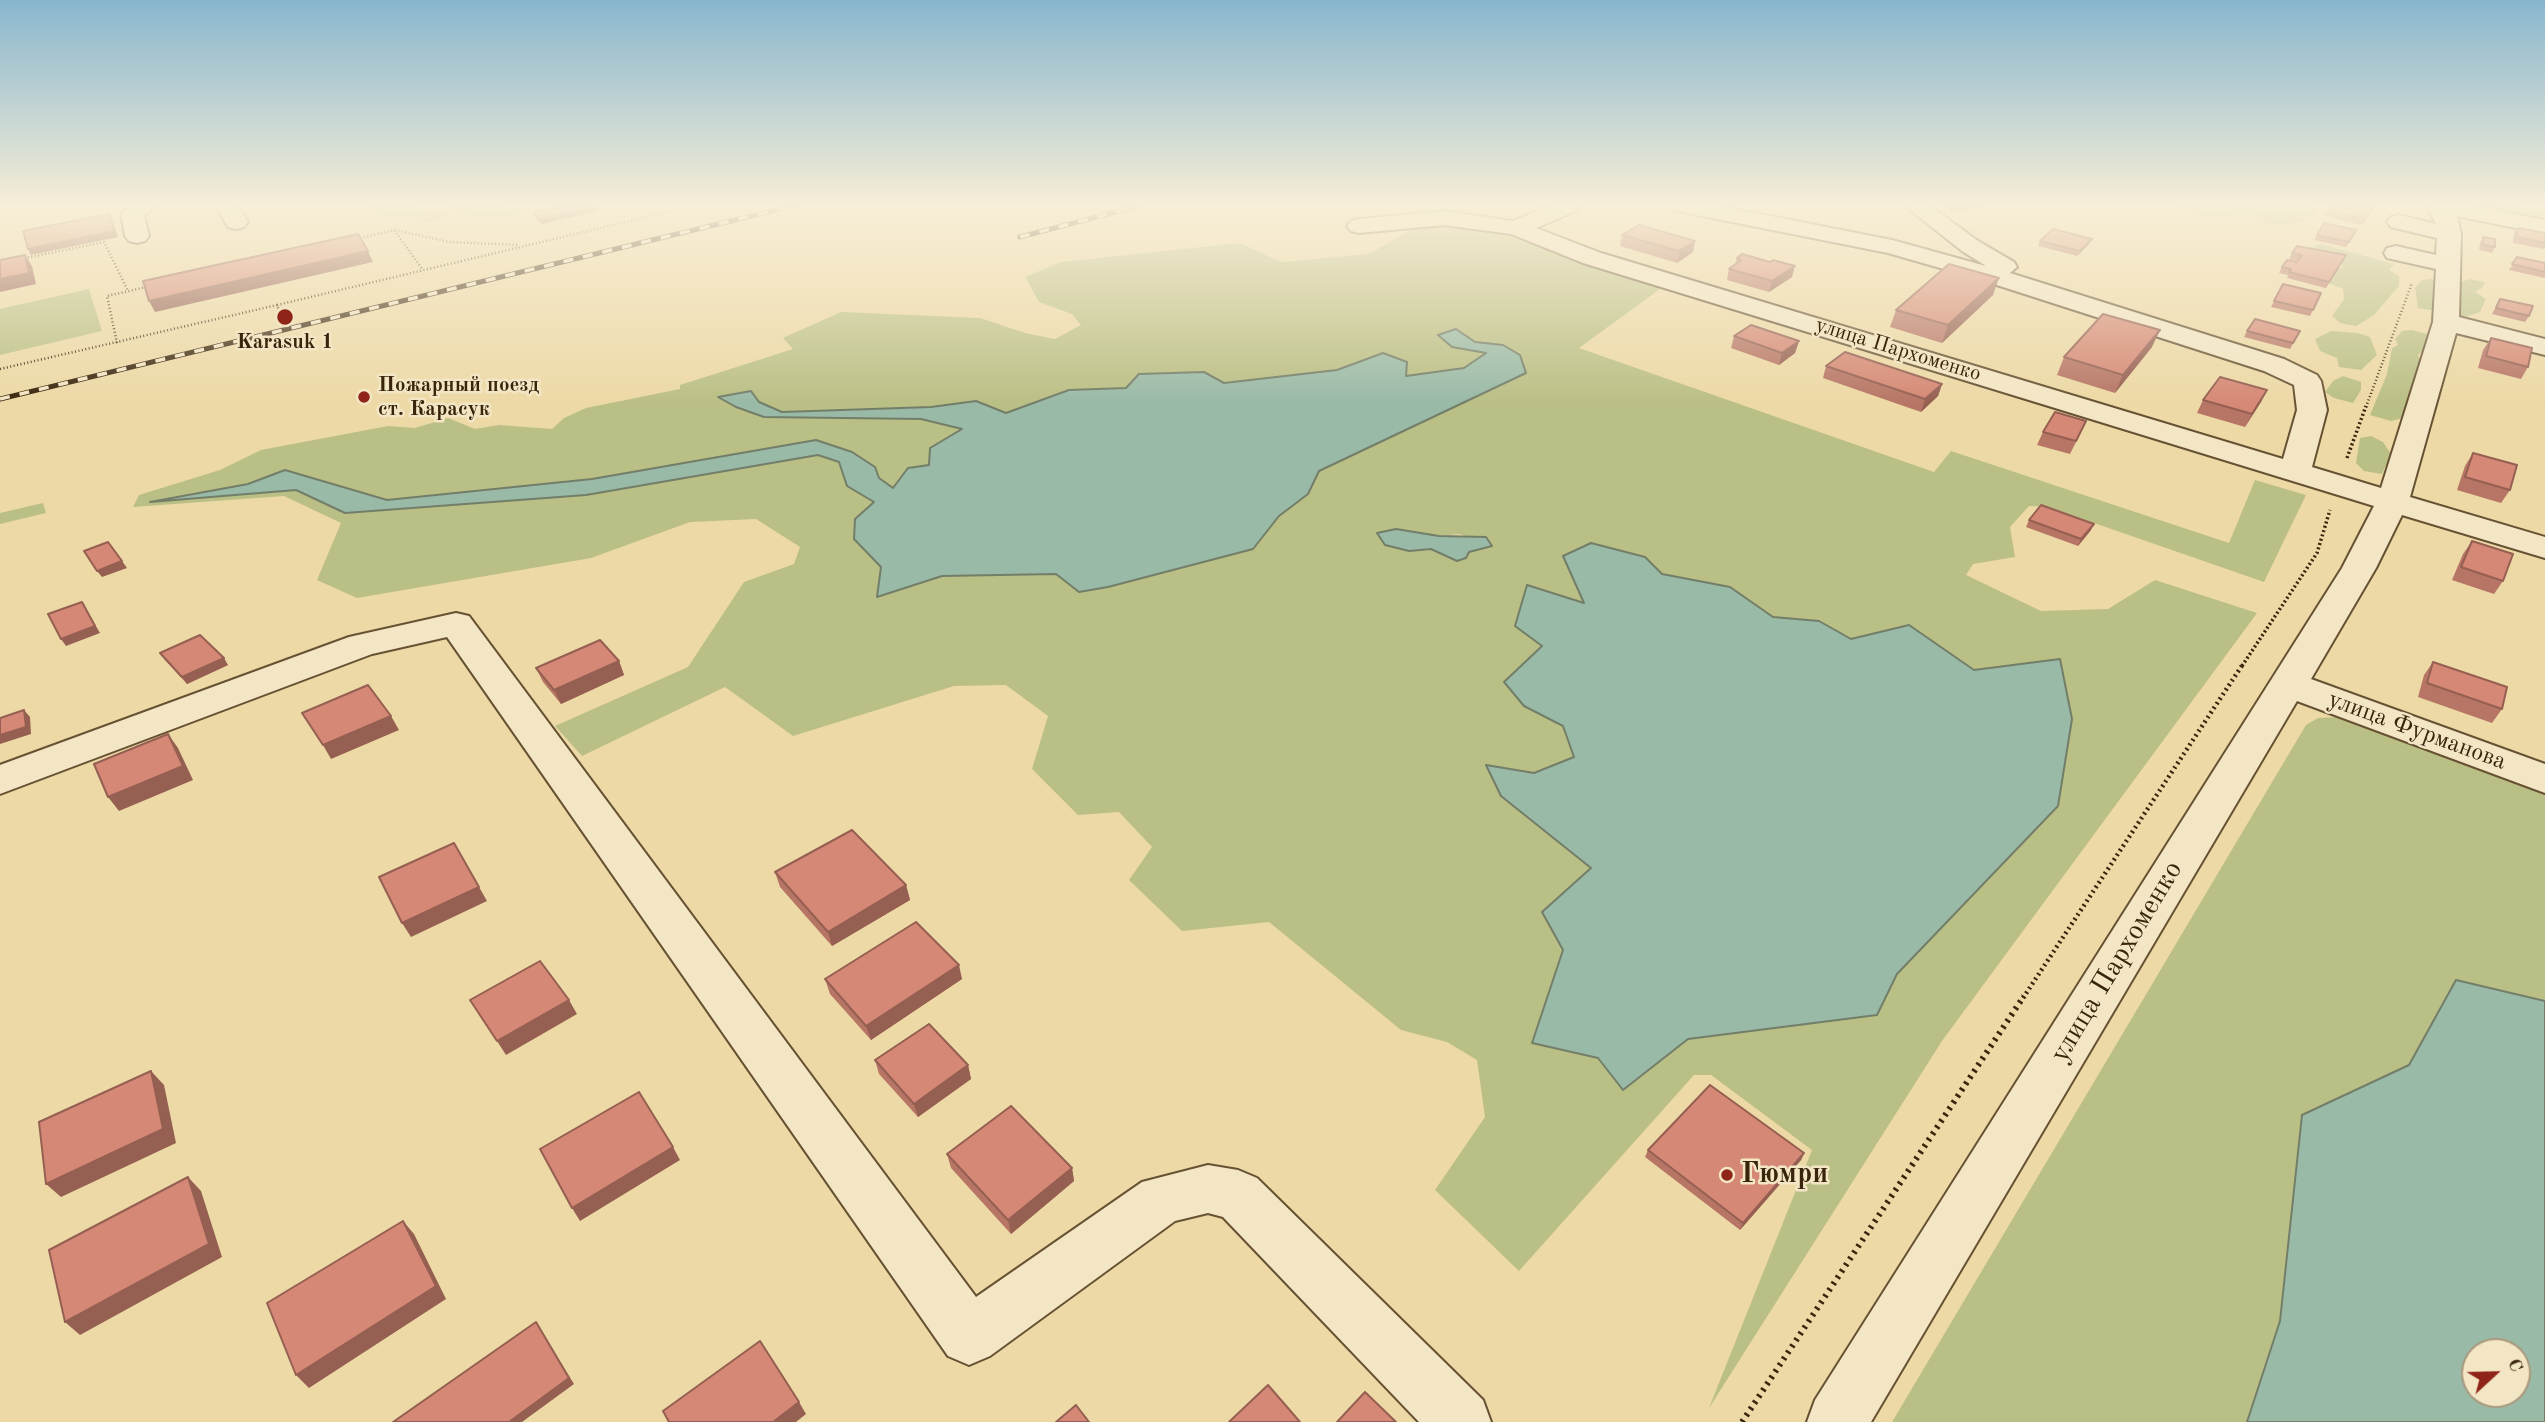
<!DOCTYPE html>
<meta charset="utf-8">
<style>
body{margin:0}
#map{position:relative;width:2545px;height:1422px;overflow:hidden;background:#edd9a6;font-family:"Old Standard TT",serif}
canvas{display:block}
.north{position:absolute;left:2461px;top:1338px;width:70px;height:70px;box-sizing:border-box;background:#f3e6c5;border:2px solid #a9987b;border-radius:50%;rotate:68deg;font-size:19px;font-weight:700;line-height:28px;text-align:center;color:#39240c}
.north::after{content:'';display:block;margin:auto;width:24px;height:32px;background:#8f2418;clip-path:polygon(50% 0,100% 100%,50% 72%,0 100%)}
</style>
<div id="map">
<canvas width="2545" height="1422"></canvas>
<div class="north">С</div>
</div>
<script>
const context = document.querySelector('canvas').getContext('2d');
context.lineJoin = 'round';
function fillPath(path, color) { context.fillStyle = color; context.fill(path, 'evenodd'); }
const poly = rows => new Path2D(rows.map(r => 'M' + r).join(''));
function stroke(path, color, width, dash) { context.strokeStyle = color; context.lineWidth = width; context.lineCap = dash ? 'butt' : 'round'; context.setLineDash(dash || []); context.stroke(path); }
function label(font, color, halo, rows, align = 'center') {
  context.font = font + ' "Old Standard TT",serif'; context.lineWidth = 5; context.setLineDash([]); context.textBaseline = 'middle'; context.strokeStyle = halo; context.fillStyle = color; for (const [text, x, y, turn = 0] of rows) {
    context.save(); context.translate(x, y); context.rotate((+turn || 0) * Math.PI / 180); context.textAlign = isNaN(turn) ? turn : align; if (halo) context.strokeText(text, 0, 0); context.fillText(text, 0, 0); context.restore();
  }
}
fillPath(poly([
 [369,205,416,205,414,207,427,213,443,212,453,216,425,223,412,217,381,218],
 [448,205,510,205,508,207,524,209,512,218,492,218,462,215],
 [2175,205,2319,205,2316,214,2299,223,2273,225,2250,214,2218,218,2197,215],
 [2465,205,2511,205,2545,212,2545,221],
 [1445,223,1487,228,1660,289,1579,348,1934,472,1951,451,2229,543,2255,480,2306,495,2264,582,2048,507,2029,506,2010,527,2015,557,1973,564,1966,575,2041,611,2108,609,2155,580,2257,613,1942,1041,1709,1408,1812,1150,1711,1075,1694,1075,1519,1271,1435,1190,1485,1117,1477,1060,1447,1042,1401,1030,1269,922,1182,931,1129,880,1152,847,1119,812,1078,815,1032,769,1048,716,1006,685,954,686,793,736,725,687,582,756,555,726,688,667,744,582,794,564,800,547,756,519,690,522,591,558,357,598,317,580,341,523,284,496,133,507,139,495,220,470,261,450,388,426,415,428,448,418,475,429,499,425,552,429,564,418,586,408,680,389,680,385,793,349,783,338,841,312,980,318,1025,333,1055,339,1081,325,1072,314,1039,302,1025,277,1061,262,1240,243,1281,262,1369,254,1417,226],
 [1455,329,1476,342,1503,345,1520,355,1526,373,1319,471,1308,494,1279,516,1253,549,1057,574,942,576,877,596,881,567,874,502,847,486,839,462,818,455,586,495,345,513,296,490,160,501,248,484,285,470,386,500,592,479,816,440,852,452,875,467,879,478,893,488,929,465,930,448,963,429,921,419,764,417,759,402,782,412,855,411,931,407,976,401,1006,413,1069,390,1126,388,1139,374,1203,372,1224,383,1337,370,1383,353,1406,376,1464,368,1487,353,1452,347],
 [1396,529,1439,536,1459,534,1491,546,1469,552,1457,561,1431,549,1409,551,1386,545,1377,533],
 [1645,557,1661,574,1730,587,1773,617,1819,621,1851,639,1909,625,1974,670,2059,659,1877,1015,1688,1039,1623,1090,1598,1058,1532,1043,1563,950,1542,912,1592,868,1502,796,1487,765,1534,773,1575,757,1563,726,1524,706,1543,646,1584,603],
 [2321,244,2394,264,2389,270,2399,276,2399,286,2374,315,2356,326,2340,323,2332,316,2344,299,2343,289,2317,279,2325,269,2343,268,2340,258,2312,247],
 [2432,279,2439,282,2459,283,2469,279,2485,282,2482,288,2475,292,2486,299,2480,312,2458,319,2436,311,2418,308,2415,288,2422,280],
 [89,289,102,331,0,355,0,309],
 [2412,330,2427,334,2431,343,2418,355,2426,372,2403,418,2391,421,2370,415,2387,374,2392,348,2398,345,2395,339,2402,331],
 [2331,331,2358,333,2370,337,2377,355,2361,370,2339,367,2337,358,2320,351,2315,339],
 [2343,376,2361,382,2361,390,2353,403,2334,398,2325,392,2333,381],
 [2371,436,2383,442,2391,454,2382,474,2364,471,2356,463,2360,438],
 [43,503,46,513,0,524,0,513],
 [2339,717,2359,721,2545,792,2545,1001,2456,980,2409,1065,2302,1115,2280,1321,2247,1422,1892,1422,2306,725,2318,718]
]), '#babf85');
const water = poly([
 [1456,329,1475,342,1503,345,1520,355,1526,373,1319,471,1308,494,1279,516,1253,549,1108,587,1079,592,1056,574,942,576,877,597,881,567,854,539,855,519,874,502,847,486,839,462,818,455,586,495,345,513,296,490,150,502,248,484,285,470,387,500,592,479,816,440,852,452,875,467,879,478,893,488,908,468,929,465,930,448,962,429,921,419,764,417,736,407,718,397,751,391,759,402,782,412,931,407,976,401,1006,413,1069,390,1126,388,1139,374,1204,372,1224,383,1337,370,1383,353,1407,362,1406,376,1464,368,1486,353,1452,347,1438,335,1456,329],
 [1396,529,1439,536,1486,537,1492,546,1469,552,1466,558,1457,561,1431,549,1409,551,1385,545,1377,533,1396,529],
 [1591,543,1645,557,1662,574,1730,587,1773,617,1819,621,1851,639,1909,625,1974,670,2060,659,2072,719,2058,806,1897,974,1877,1015,1688,1039,1623,1090,1598,1058,1532,1043,1563,950,1542,912,1591,868,1501,796,1486,765,1534,773,1574,757,1563,726,1524,706,1504,682,1542,646,1515,626,1527,585,1584,603,1563,556,1591,543],
 [2456,980,2545,1001,2545,1422,2247,1422,2280,1321,2302,1115,2409,1065,2456,980],
 [2475,1352,2517,1352,2517,1394,2475,1394,2475,1352]
]);
fillPath(water, '#99baa7');
stroke(water, '#737e69', 2);
const minor = poly([
 [131,205,157,205,144,216,149,236,145,241,137,243,129,241,125,236,121,214,131,205],
 [215,205,237,205,248,222,244,227,236,229,228,227,215,205],
 [1551,205,1581,205,1578,210,1536,228,1601,253,2283,459,2297,410,2294,385,2264,371,1975,278,1888,253,1682,212,1674,210,1671,205,1715,205,1892,240,1986,266,1962,251,1904,205,1929,205,1978,241,2014,262,2017,267,2010,273,2284,359,2317,375,2321,381,2327,410,2312,467,2381,488,2433,322,2436,269,2387,258,2384,253,2387,248,2396,246,2436,255,2437,238,2391,227,2387,222,2391,217,2399,215,2436,224,2426,205,2469,205,2545,220,2545,234,2457,216,2461,234,2459,317,2545,339,2545,355,2456,333,2410,497,2545,537,2545,558,2402,515,2376,568,2311,679,2545,764,2545,793,2297,701,1871,1422,1807,1422,1815,1400,2342,568,2374,506,1583,263,1511,234,1444,225,1359,233,1351,231,1347,226,1351,221,1359,219,1444,211,1513,221,1551,205],
 [456,613,469,616,976,1297,1142,1182,1208,1165,1238,1170,1257,1178,1483,1400,1491,1422,1419,1422,1223,1217,1208,1213,1175,1221,990,1356,969,1365,948,1356,447,637,372,654,0,794,0,765,349,637,456,613]
]);
stroke(minor, '#665132', 4);
stroke(poly([
 [395,230,449,242,518,245],
 [357,239,394,230,423,270],
 [21,259,104,242,128,291],
 [282,318,277,305,697,205],
 [117,343,107,296,151,286],
 [0,369,277,305],
 [2366,407,2412,283]
]), '#39240c', 2.5, [1, 2.5]);
stroke(poly([
 [2347,458,2366,406],
 [2242,666,2317,553,2330,510]
]), '#39240c', 3.5, [2, 2.5]);
stroke(poly([
 [2023,998,2243,664]
]), '#39240c', 4.5, [2, 3.5]);
stroke(poly([
 [1742,1422,2024,996]
]), '#39240c', 6, [2.5, 5]);
fillPath(minor, '#f3e6c5');
const rail = poly([
 [1020,237,1142,205],
 [0,399,796,205]
]);
stroke(rail, '#39240c', 5);
stroke(rail, '#f3e6c5', 3.5, [10]);
fillPath(poly([
 [1943,205,1987,205,1985,209,1953,212],
 [2333,205,2376,205,2362,225,2325,216],
 [598,211,542,224,535,218,534,212],
 [2518,228,2545,233,2545,247,2544,249,2513,243,2514,233],
 [2356,230,2346,247,2314,240,2317,235],
 [1622,235,1695,241,1693,252,1677,263,1620,246],
 [2483,237,2495,247,2492,253,2479,250,2480,243],
 [2092,239,2089,244,2077,256,2038,246,2040,241],
 [2292,253,2343,261,2326,288,2287,278,2288,275,2279,273,2282,267,2297,262,2298,261,2289,259],
 [2517,257,2545,263,2545,278,2509,270],
 [1737,258,1770,262,1792,277,1769,292,1727,280,1729,269,1735,264],
 [2283,284,2321,293,2310,316,2271,307],
 [1993,295,1942,343,1890,327,1896,310],
 [2500,299,2529,316,2525,322,2492,314],
 [2247,331,2297,337,2290,349,2244,337],
 [1734,336,1799,341,1795,353,1779,365,1731,348],
 [2491,338,2528,367,2521,379,2478,368,2483,350],
 [2152,347,2115,393,2057,375,2064,357],
 [1826,366,1942,384,1938,396,1921,412,1823,378],
 [2267,390,2245,427,2197,413,2203,400],
 [2043,432,2080,434,2070,454,2037,445],
 [2473,453,2510,490,2501,503,2457,490,2465,466],
 [2029,520,2091,530,2078,546,2026,527],
 [2472,541,2503,581,2494,594,2452,580,2463,554],
 [160,653,228,665,187,684,165,660],
 [619,661,624,675,561,704,543,682,536,668],
 [2433,662,2502,709,2492,723,2418,697,2424,675],
 [775,872,906,885,910,900,832,946,780,887],
 [825,979,962,979,871,1040,830,994],
 [875,1060,968,1065,971,1079,918,1117,879,1074],
 [1648,1150,1804,1153,1801,1160,1740,1230,1645,1157],
 [947,1154,1072,1168,1074,1181,1011,1234,951,1168]
]), '#b77565');
fillPath(poly([
 [596,206,598,211,542,224,540,219],
 [109,214,118,237,31,255,28,249],
 [2092,239,2089,244,2077,256,2080,251],
 [1695,241,1693,252,1677,263,1679,251],
 [368,251,373,262,155,312,149,301],
 [25,255,32,266,36,284,0,292,0,279],
 [1795,266,1792,277,1769,292,1772,281],
 [1999,278,1993,295,1942,343,1948,325],
 [2160,330,2152,347,2115,393,2123,375],
 [1799,341,1795,353,1779,365,1782,353],
 [1942,384,1938,396,1921,412,1925,399],
 [2267,390,2261,402,2245,427,2252,414],
 [2094,524,2091,530,2078,546,2081,539],
 [122,561,127,568,102,577,97,571],
 [82,602,100,633,66,646,61,639],
 [224,658,228,665,187,684,182,677],
 [619,661,624,675,561,704,554,690],
 [24,710,30,717,31,734,0,744,0,735],
 [391,716,399,730,331,759,323,745],
 [168,734,178,748,193,780,119,811,108,797],
 [906,885,910,900,832,946,828,932],
 [479,887,487,901,411,937,402,923],
 [959,965,962,979,871,1040,866,1026],
 [569,1000,577,1014,506,1055,497,1041],
 [968,1065,971,1079,918,1117,914,1104],
 [151,1071,164,1085,176,1143,61,1197,46,1184],
 [673,1147,680,1160,580,1221,572,1208],
 [1804,1153,1801,1160,1740,1230,1743,1223],
 [1072,1168,1074,1181,1011,1234,1008,1220],
 [188,1177,201,1191,222,1257,80,1335,65,1322],
 [403,1221,414,1234,446,1299,309,1388,296,1375],
 [536,1322,574,1384,522,1422,509,1422],
 [799,1402,806,1414,796,1422,773,1422]
]), '#955f52');
const building = poly([
 [566,205,595,205,596,206,540,219,534,212,566,205],
 [1953,205,1976,205,1955,206,1953,205],
 [2333,205,2375,205,2365,219,2328,211,2333,205],
 [109,214,115,231,28,249,23,231,109,214],
 [2324,223,2356,230,2349,242,2317,235,2324,223],
 [1639,225,1695,241,1679,251,1622,235,1639,225],
 [2518,228,2545,233,2545,243,2516,237,2518,228],
 [2053,229,2092,239,2080,251,2040,241,2053,229],
 [358,234,368,251,149,301,143,281,358,234],
 [2483,237,2495,239,2495,247,2483,245,2483,237],
 [2297,246,2346,255,2329,282,2289,272,2291,269,2282,267,2287,260,2297,262,2302,255,2292,253,2297,246],
 [1742,254,1770,262,1773,260,1795,266,1772,281,1729,269,1741,260,1737,258,1742,254],
 [25,255,29,273,0,279,0,260,25,255],
 [2517,257,2545,263,2545,272,2512,264,2517,257],
 [1949,264,1999,278,1948,325,1896,310,1949,264],
 [2283,284,2321,293,2313,310,2274,301,2283,284],
 [2500,299,2533,306,2529,316,2496,308,2500,299],
 [2103,314,2160,330,2123,375,2064,357,2103,314],
 [2255,319,2300,331,2293,343,2247,331,2255,319],
 [1751,325,1799,341,1782,353,1734,336,1751,325],
 [2491,338,2532,348,2528,367,2486,356,2491,338],
 [1845,352,1942,384,1925,399,1826,366,1845,352],
 [2220,377,2267,390,2252,414,2203,400,2220,377],
 [2055,412,2086,421,2076,441,2043,432,2055,412],
 [2473,453,2517,465,2510,490,2465,477,2473,453],
 [2041,505,2094,524,2081,539,2029,520,2041,505],
 [2472,541,2513,554,2503,581,2461,567,2472,541],
 [108,542,122,561,97,571,84,551,108,542],
 [82,602,95,626,61,639,48,614,82,602],
 [200,635,224,658,182,677,160,653,200,635],
 [600,640,619,661,554,690,536,668,600,640],
 [2433,662,2507,687,2502,709,2427,683,2433,662],
 [368,685,391,716,323,745,302,713,368,685],
 [24,710,26,727,0,735,0,718,24,710],
 [168,734,183,766,108,797,94,764,168,734],
 [852,830,906,885,828,932,775,872,852,830],
 [454,843,479,887,402,923,379,877,454,843],
 [916,922,959,965,866,1026,825,979,916,922],
 [540,961,569,1000,497,1041,470,1000,540,961],
 [929,1024,968,1065,914,1104,875,1060,929,1024],
 [151,1071,163,1129,46,1184,39,1122,151,1071],
 [1710,1085,1804,1153,1743,1223,1648,1150,1710,1085],
 [639,1092,673,1147,572,1208,540,1149,639,1092],
 [1011,1106,1072,1168,1008,1220,947,1154,1011,1106],
 [188,1177,209,1244,65,1322,49,1250,188,1177],
 [403,1221,436,1286,296,1375,267,1303,403,1221],
 [536,1322,569,1378,509,1422,393,1422,536,1322],
 [760,1341,799,1402,773,1422,669,1422,663,1411,760,1341],
 [1268,1385,1300,1422,1229,1422,1268,1385],
 [1365,1392,1396,1422,1337,1422,1365,1392],
 [1076,1405,1089,1422,1056,1422,1076,1405]
]);
fillPath(building, '#d58875');
stroke(building, '#955f52', 2);
const sky = context.createLinearGradient(0, 0, 0, 404);
sky.addColorStop(0, '#88b6ce');
sky.addColorStop(0.51, '#f7eed7');
sky.addColorStop(1, '#f7eed700');
context.fillStyle = sky;
context.fillRect(0, 0, 2545, 404);
for (const [x, y, r, color] of [
 [285,317,9,"#8f2418"],
 [364,397,7,"#8f2418"],
 [1727,1175,7,"#8f2418"]
]) { const dot = new Path2D(); dot.arc(x, y, r, 0, 2 * Math.PI); context.fillStyle = color; context.fill(dot); stroke(dot, '#f3e6c5', 2.5); }
label('bold 21px', '#39240c', '#f3e6c5', [
 ["Karasuk 1",285,342],
 ["Пожарный поезд",378,385,"left"],
 ["ст. Карасук",378,409,"left"]
]);
label('21px', '#39240c', '#f3e6c5', [
 ["улица Пархоменко",1898,350,17]
]);
label('24px', '#39240c', '#f3e6c5', [
 ["улица Фурманова",2417,731,20]
]);
label('28px', '#39240c', '#f3e6c5', [
 ["улица Пархоменко",2117,962,-59]
]);
label('bold 28px', '#39240c', '#f3e6c5', [
 ["Гюмри",1741,1175]
], 'left');
</script>
